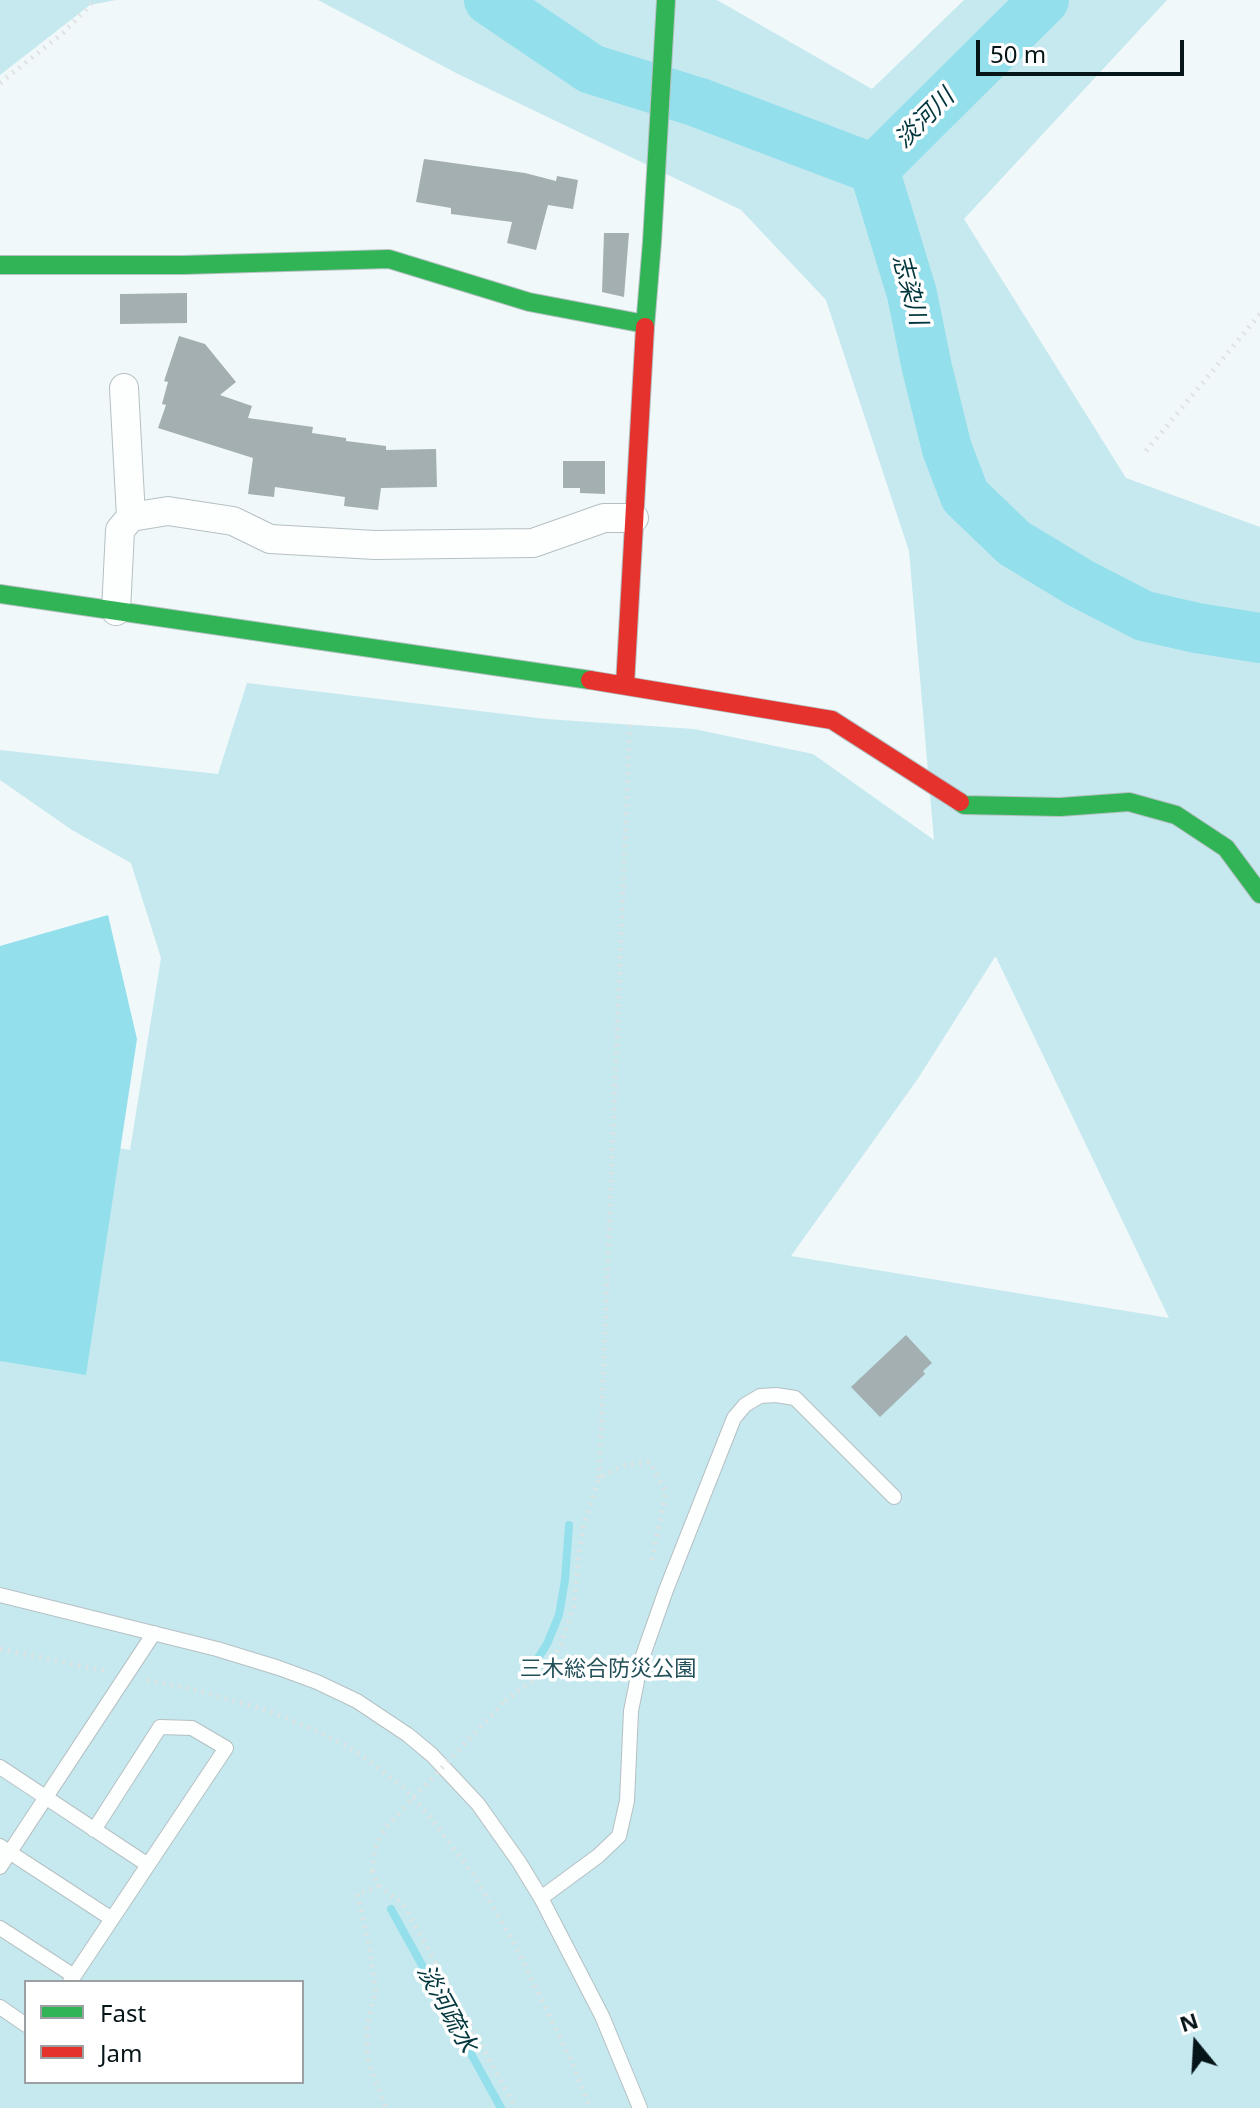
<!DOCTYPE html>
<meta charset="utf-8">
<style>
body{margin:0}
#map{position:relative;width:1260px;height:2108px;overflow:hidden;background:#f0f8fa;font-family:"Noto Sans",sans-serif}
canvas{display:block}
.legend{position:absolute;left:24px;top:1980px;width:280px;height:104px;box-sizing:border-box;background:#fff;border:2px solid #9ba1a3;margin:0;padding:10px 14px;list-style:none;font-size:24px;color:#061518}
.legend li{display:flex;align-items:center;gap:16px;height:40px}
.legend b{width:40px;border:2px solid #9ba1a3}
.north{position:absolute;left:1156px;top:2004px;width:80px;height:80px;-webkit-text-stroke:6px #fff;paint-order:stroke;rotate:342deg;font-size:22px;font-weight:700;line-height:32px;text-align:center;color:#061518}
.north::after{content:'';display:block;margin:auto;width:28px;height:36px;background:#061518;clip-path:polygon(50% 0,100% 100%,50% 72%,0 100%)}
.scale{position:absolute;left:976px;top:40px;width:208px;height:36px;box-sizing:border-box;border:4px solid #061518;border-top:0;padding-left:10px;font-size:24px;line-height:28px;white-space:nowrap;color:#061518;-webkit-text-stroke:6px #fff;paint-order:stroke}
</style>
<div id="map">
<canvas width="1260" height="2108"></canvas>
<ul class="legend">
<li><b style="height:10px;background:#30b455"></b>Fast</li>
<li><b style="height:10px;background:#e5322d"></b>Jam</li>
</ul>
<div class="north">N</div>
<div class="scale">50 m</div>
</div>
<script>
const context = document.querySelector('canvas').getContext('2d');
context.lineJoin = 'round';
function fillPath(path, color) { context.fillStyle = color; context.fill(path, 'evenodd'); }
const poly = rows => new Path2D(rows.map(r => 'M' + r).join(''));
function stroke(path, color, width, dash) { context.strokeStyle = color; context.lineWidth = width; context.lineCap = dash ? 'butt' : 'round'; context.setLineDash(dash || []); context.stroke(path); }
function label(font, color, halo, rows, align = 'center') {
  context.font = font + ' "Noto Sans","Noto Sans JP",sans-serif'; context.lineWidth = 7; context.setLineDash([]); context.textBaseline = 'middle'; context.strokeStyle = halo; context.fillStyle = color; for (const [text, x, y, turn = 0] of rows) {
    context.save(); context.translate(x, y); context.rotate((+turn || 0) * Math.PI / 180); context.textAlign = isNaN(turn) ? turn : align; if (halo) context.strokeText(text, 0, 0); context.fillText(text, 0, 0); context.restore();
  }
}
fillPath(poly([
 [0,0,116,0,90,5,0,75],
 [318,0,717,0,872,89,964,0,1167,0,964,219,1126,478,1260,527,1260,2108,0,2108,0,1129,130,1150,161,958,131,863,72,830,0,780,0,750,218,774,247,683,546,719,694,729,813,754,934,840,909,551,826,300,741,210,458,74],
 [995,957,996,957,1169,1318,791,1256,917,1080],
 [26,1982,302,1982,302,2082,26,2082]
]), '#c5e9ef');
fillPath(poly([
 [108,915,137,1039,86,1375,0,1361,0,946]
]), '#93dfeb');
stroke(poly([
 [535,1663,547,1644,559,1615,565,1580,569,1525],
 [391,1909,501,2108]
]), '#93dfeb', 8);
stroke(poly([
 [489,0,591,69,697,102,874,169],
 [874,169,912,294,927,368,947,449,965,496,1014,543,1080,583,1144,616,1197,628,1260,638],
 [874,169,1044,0]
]), '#93dfeb', 50);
fillPath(poly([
 [424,159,525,173,556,181,557,176,578,180,573,209,548,205,536,250,507,243,512,222,451,214,451,208,416,202],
 [604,233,629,233,624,297,602,292],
 [187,293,187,323,120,324,120,294],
 [179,336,205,344,236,382,220,395,252,406,248,418,313,427,312,433,346,438,346,441,386,446,386,450,436,449,437,487,381,488,378,510,344,506,345,497,275,487,274,497,248,494,253,458,158,428,166,405,162,404,168,382,164,381],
 [563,461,605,461,605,494,580,493,580,488,563,488],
 [906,1335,932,1363,923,1371,925,1374,880,1417,851,1387]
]), '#a4afb1');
const lane = poly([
 [0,1595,217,1649,279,1668,317,1682,357,1701,408,1735,432,1755,478,1804,519,1862,541,1898,602,2016,640,2108],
 [0,1767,148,1865],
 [0,1846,112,1919],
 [0,1867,154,1633],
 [541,1898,598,1856,619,1836,627,1801,631,1711,641,1661,666,1590,734,1418,745,1405,760,1396,776,1395,795,1398,894,1497],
 [0,1928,74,1976],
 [70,1982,226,1748,192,1728,160,1727,94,1830],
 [0,2007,26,2025]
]);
const street = poly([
 [124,388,131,517],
 [116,611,120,530,131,517,168,511,233,521,270,539,375,545,533,543,604,518,634,518]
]);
const fast = poly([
 [0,265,183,265,389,259,529,302,645,324],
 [645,327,652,242,666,0],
 [0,594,590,680],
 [960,802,964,805,1060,807,1129,802,1176,815,1226,848,1260,894]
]);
const jam = poly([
 [590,680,832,720,960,802],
 [625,685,645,327]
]);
stroke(lane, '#b5c0c3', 16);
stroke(street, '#b5c0c3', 30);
stroke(fast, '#b5c0c3', 20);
stroke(jam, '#b5c0c3', 20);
stroke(poly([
 [0,83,63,33,95,0],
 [1146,451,1260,314],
 [599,1478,630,719],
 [0,1649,106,1671],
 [147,1680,191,1689,266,1710,310,1728,345,1745,363,1756,403,1787,427,1813,473,1874,514,1943,571,2060,590,2108],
 [505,1701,544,1672,561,1644,574,1605,579,1552,584,1524,599,1478,625,1465,650,1462,666,1492,652,1560,653,1564],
 [372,1871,379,1886,403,1904,516,2108],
 [379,1886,357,1894,369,1944,376,1991,367,2026,367,2058,386,2108]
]), '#e0e3e3', 5, [2, 6]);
stroke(lane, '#fdfefe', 14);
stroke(street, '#fdfefe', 28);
stroke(fast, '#30b455', 18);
stroke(jam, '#e5322d', 18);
stroke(poly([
 [372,1871,375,1848,385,1828,505,1701]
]), '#e0e3e3', 5, [2, 6]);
label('22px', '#225058', '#fff', [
 ["三木総合防災公園",608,1670]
]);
label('italic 24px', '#01363d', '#fff', [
 ["淡河川",925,119,-45],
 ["志染川",909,290,75],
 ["淡河疏水",446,2009,61]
]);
</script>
